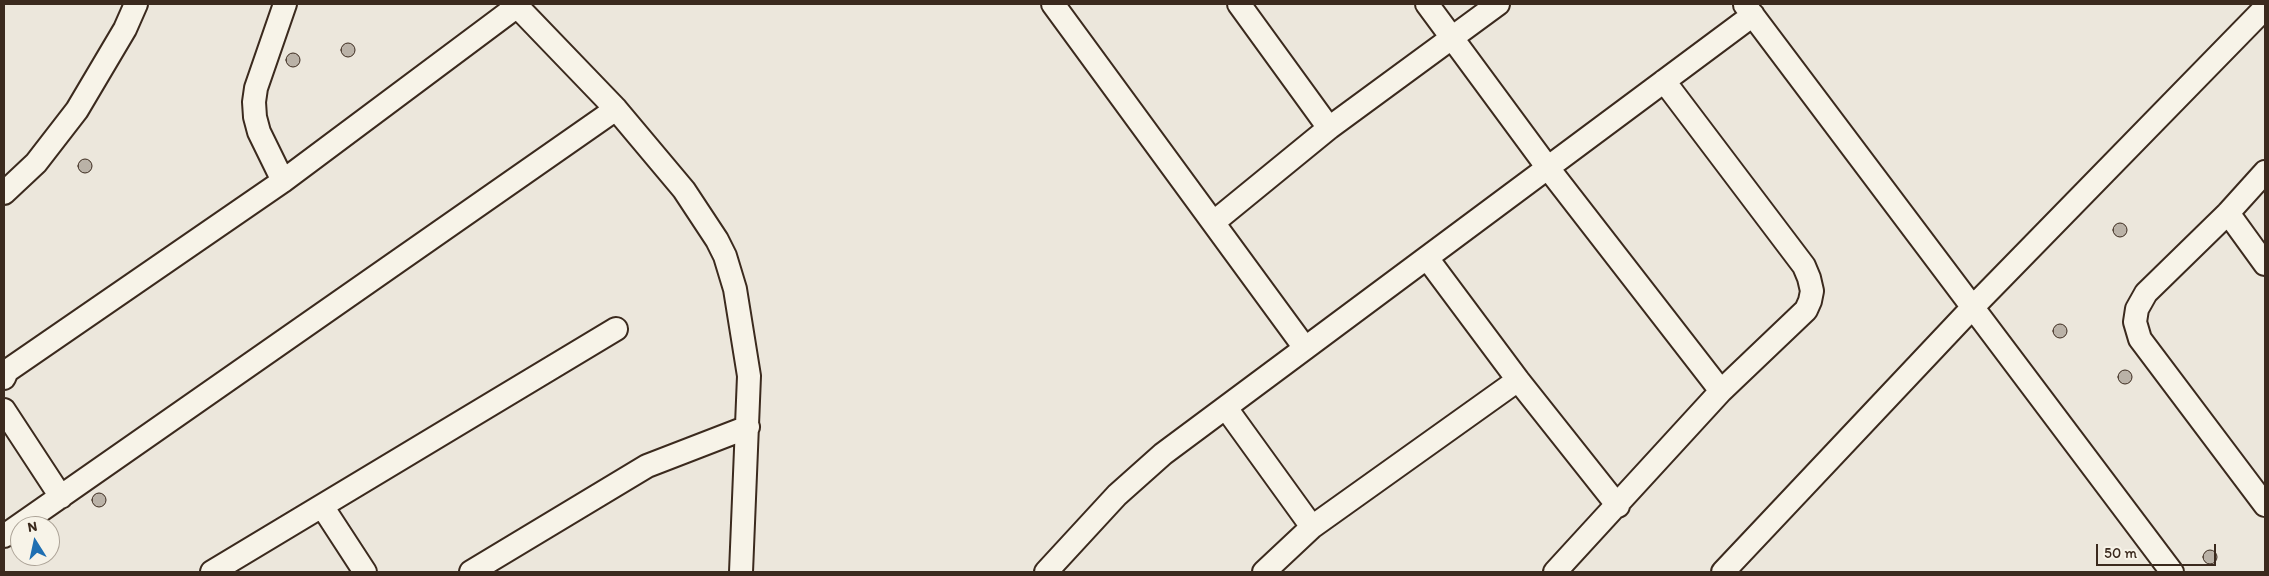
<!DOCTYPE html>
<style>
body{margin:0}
#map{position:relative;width:2269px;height:576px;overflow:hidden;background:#ece7dc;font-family:Itim,sans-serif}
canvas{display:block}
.frame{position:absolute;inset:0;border:5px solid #3b2a1e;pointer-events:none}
.north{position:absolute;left:10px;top:516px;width:50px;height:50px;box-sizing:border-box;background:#f7f3e8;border:1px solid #aca397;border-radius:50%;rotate:350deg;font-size:14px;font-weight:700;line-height:20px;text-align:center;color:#3b2a1e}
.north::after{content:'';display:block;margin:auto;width:18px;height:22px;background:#1f6fb2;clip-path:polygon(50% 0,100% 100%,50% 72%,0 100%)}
.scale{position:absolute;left:2096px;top:544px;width:120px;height:22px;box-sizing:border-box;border:2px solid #3b2a1e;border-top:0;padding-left:6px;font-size:15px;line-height:18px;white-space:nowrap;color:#3b2a1e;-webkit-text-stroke:4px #f7f3e8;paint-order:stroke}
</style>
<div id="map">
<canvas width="2269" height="576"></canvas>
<div class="frame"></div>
<div class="north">N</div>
<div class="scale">50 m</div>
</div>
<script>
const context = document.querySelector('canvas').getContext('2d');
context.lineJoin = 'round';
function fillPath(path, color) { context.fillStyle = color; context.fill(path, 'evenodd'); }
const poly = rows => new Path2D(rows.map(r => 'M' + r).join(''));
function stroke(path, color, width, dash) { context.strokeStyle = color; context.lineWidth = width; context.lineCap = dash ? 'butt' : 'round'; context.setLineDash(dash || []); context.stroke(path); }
const building = poly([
 '341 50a7 7 0 1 1 14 0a7 7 0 1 1-14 0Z',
 '286 60a7 7 0 1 1 14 0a7 7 0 1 1-14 0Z',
 '78 166a7 7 0 1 1 14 0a7 7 0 1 1-14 0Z',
 '2113 230a7 7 0 1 1 14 0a7 7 0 1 1-14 0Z',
 '2053 331a7 7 0 1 1 14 0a7 7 0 1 1-14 0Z',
 '2118 377a7 7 0 1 1 14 0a7 7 0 1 1-14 0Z',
 '92 500a7 7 0 1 1 14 0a7 7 0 1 1-14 0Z',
 '2203 557a7 7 0 1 1 14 0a7 7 0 1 1-14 0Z'
]);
fillPath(building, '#bab2a7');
stroke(building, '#3b2a1e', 1);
const minor = poly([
 [515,4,616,109,684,190,717,240,725,256,735,289,749,376,741,572],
 [1053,4,1305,348],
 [1239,4,1329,128],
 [1427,4,1548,168,1721,391],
 [1745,5,2172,572],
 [2265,172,2228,213,2146,293,2137,309,2135,322,2140,339,2265,505],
 [283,181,259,132,255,117,254,102,256,88,285,4],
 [4,193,36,163,77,110,125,29,136,4],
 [2228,213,2265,264],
 [1214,222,1329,128,1498,4],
 [1427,258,1518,380,1618,506],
 [4,378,7,371,283,181,520,4],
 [1226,408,1312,527],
 [4,410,61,497],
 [322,506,365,572],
 [4,536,616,109],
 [212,572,616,329],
 [471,572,647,466,748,427],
 [1046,572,1117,495,1163,454,1753,15],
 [1264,572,1312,527,1518,380],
 [1555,572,1721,391,1806,310,1810,301,1812,291,1809,278,1804,266,1664,81],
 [1723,572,1972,308,2265,8]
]);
stroke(minor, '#3b2a1e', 26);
stroke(minor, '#f7f3e8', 22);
</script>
